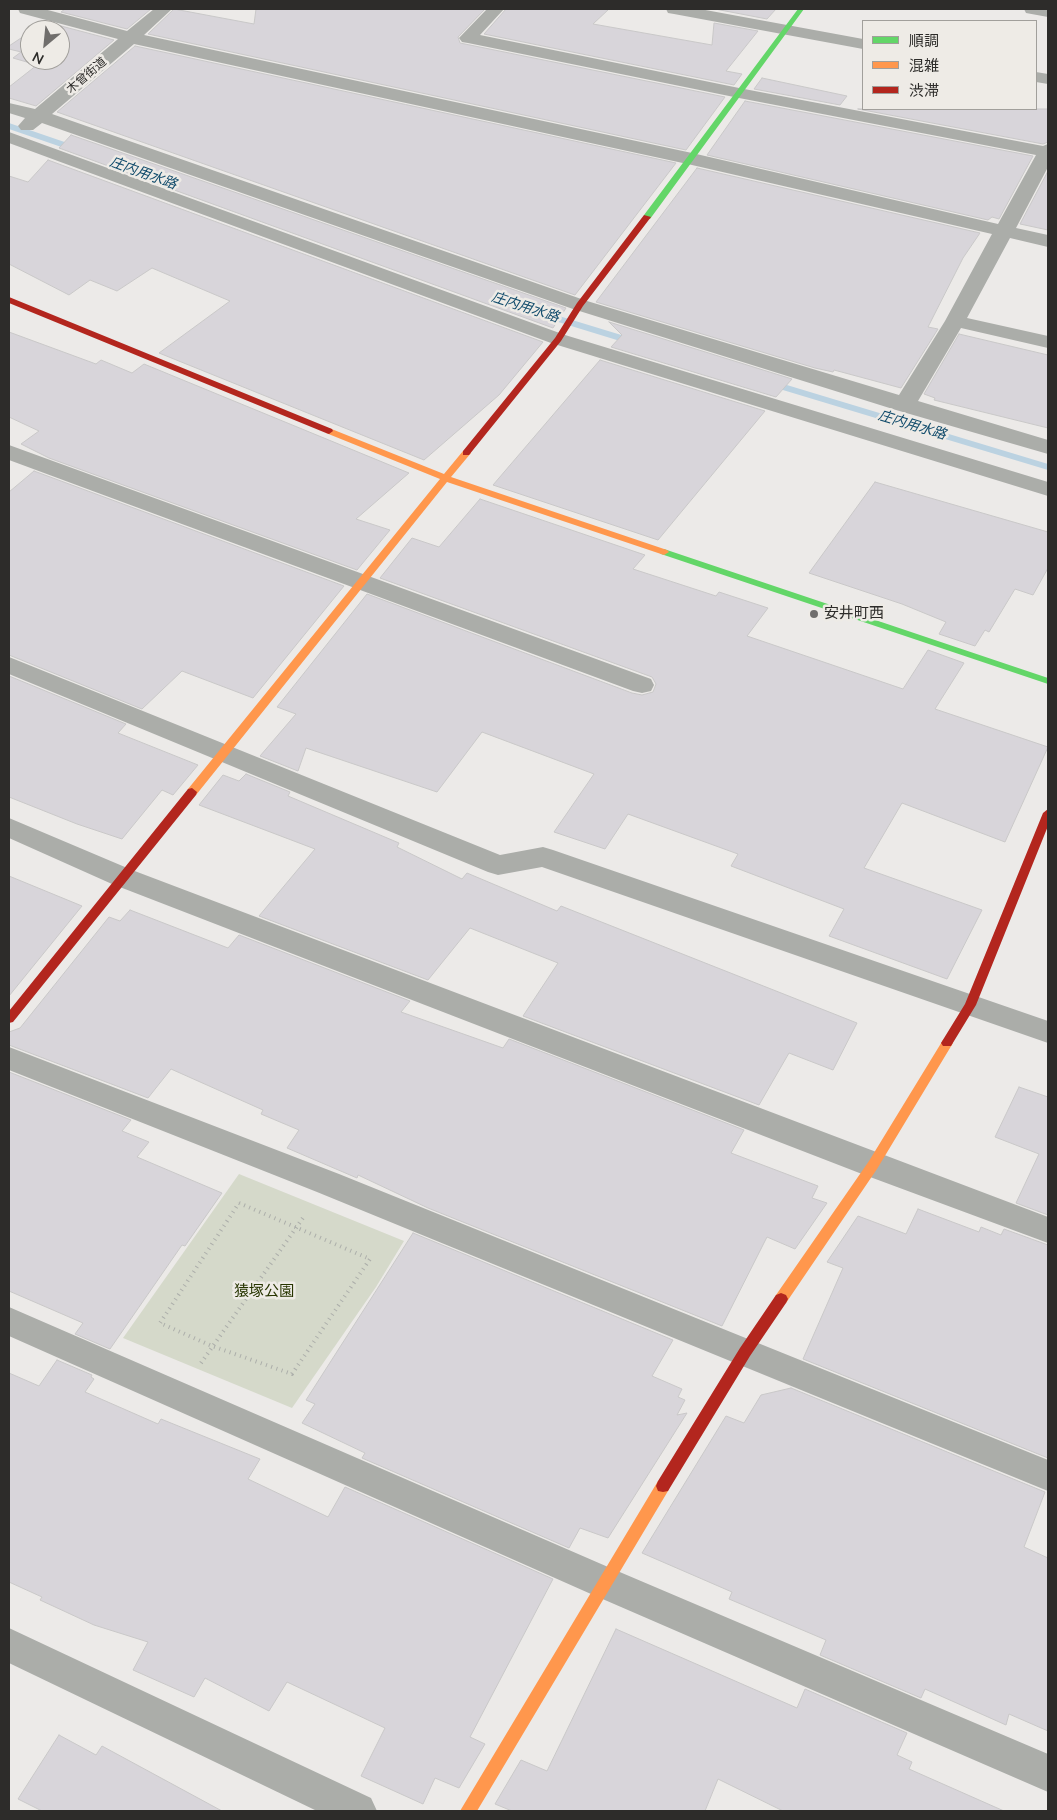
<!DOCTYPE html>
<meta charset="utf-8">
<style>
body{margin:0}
#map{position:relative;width:1057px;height:1820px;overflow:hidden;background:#eceae8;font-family:"Nunito Sans","Noto Sans JP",sans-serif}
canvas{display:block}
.frame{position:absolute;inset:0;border:10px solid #2d2c2a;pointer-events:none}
.legend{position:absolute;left:862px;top:20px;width:175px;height:90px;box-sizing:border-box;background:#eeebe6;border:1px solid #a19f9b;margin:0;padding:6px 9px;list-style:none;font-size:15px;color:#2d2c2a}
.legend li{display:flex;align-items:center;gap:10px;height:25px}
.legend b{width:25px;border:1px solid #a19f9b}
.north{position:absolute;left:20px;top:20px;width:50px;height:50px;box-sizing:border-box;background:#eeebe6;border:1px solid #a19f9b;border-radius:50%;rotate:208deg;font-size:14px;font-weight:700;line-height:20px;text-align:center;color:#2d2c2a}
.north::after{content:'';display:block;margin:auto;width:18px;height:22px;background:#706e6c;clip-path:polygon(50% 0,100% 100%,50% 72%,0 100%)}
</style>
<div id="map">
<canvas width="1057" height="1820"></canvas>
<div class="frame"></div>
<ul class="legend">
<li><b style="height:6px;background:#63d668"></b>順調</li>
<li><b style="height:6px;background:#ff974d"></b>混雑</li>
<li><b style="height:6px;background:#b3261e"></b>渋滞</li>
</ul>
<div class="north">N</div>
</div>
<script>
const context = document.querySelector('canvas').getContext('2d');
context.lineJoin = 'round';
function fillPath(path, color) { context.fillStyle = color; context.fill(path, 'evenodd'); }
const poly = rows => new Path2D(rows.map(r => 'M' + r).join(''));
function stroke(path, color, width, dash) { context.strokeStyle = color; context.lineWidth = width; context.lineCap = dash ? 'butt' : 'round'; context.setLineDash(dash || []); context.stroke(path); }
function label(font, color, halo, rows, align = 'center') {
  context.font = font + ' "Nunito Sans","Noto Sans JP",sans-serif'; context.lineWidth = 5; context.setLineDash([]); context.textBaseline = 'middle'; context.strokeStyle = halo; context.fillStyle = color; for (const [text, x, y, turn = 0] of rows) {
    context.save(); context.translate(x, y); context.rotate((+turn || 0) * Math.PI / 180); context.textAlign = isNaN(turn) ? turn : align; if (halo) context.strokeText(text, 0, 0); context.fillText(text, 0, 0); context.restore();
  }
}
fillPath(poly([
 [239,1174,404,1241,376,1287,292,1408,123,1338]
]), '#d5d9ca');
fillPath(poly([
 [9,123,82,148,84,150,76,152,9,129,9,123],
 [559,316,641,341,642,343,641,345,633,345,555,321,555,317,559,316],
 [767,379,1048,464,1048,470,763,384,762,382,767,379]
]), '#bbd2e1');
const building = poly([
 [65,9,151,9,127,29,61,12,65,9],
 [174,9,254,24,256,9,485,9,458,37,460,43,725,97,686,150,148,34,174,9],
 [506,9,609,9,593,24,712,45,714,23,758,31,726,71,742,74,734,85,484,34,506,9],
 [715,9,776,9,767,19,715,9],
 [46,22,114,40,36,106,9,98,9,87,37,65,13,58,21,52,9,49,9,46,30,32,30,60,60,60,60,30,33,30,46,22],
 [135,46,676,163,575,295,57,112,135,46],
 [762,78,847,96,840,105,754,89,762,78],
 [745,101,1033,156,999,219,992,217,988,220,707,155,745,101],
 [858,109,1048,109,1048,142,1043,144,858,109],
 [71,135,566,308,553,328,59,148,71,135],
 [48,160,543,342,499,395,424,460,159,353,230,301,152,268,117,291,90,280,69,295,9,264,9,176,28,182,48,160],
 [697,168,980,233,963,258,928,327,938,329,901,388,834,370,833,372,815,368,596,302,697,168],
 [1048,171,1048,230,1020,224,1048,171],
 [609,322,792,379,776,397,611,347,622,335,609,322],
 [9,332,96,364,101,360,132,373,144,364,409,473,356,519,390,530,357,570,49,458,21,444,39,431,9,417,9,332],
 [959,334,1048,355,1048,428,934,400,935,398,924,394,959,334],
 [600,360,765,411,658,540,493,485,600,360],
 [34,471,344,586,253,698,182,671,142,709,9,655,9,492,34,471],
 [875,482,1048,532,1048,568,1033,595,1015,589,989,632,985,630,975,646,939,634,946,622,902,604,809,573,875,482],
 [480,499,645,555,633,569,716,596,719,592,768,608,747,636,903,689,928,650,964,663,935,709,1048,747,1005,842,902,803,864,868,982,910,947,979,829,936,844,909,731,866,738,854,628,814,605,849,554,832,594,774,482,732,437,792,306,748,298,771,260,756,296,714,277,707,367,594,632,693,642,695,653,692,656,684,652,677,380,578,412,538,439,547,480,499],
 [9,676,126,724,118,733,198,765,173,795,162,790,122,839,77,824,9,797,9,676],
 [246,774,290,792,288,796,399,843,397,847,462,879,467,873,557,911,561,906,857,1023,833,1070,789,1053,759,1105,523,1016,558,963,470,928,428,980,259,916,315,849,199,805,223,775,239,781,246,774],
 [9,876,82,906,9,996,9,876],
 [130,910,228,948,239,935,410,1001,401,1012,503,1048,509,1039,744,1130,731,1153,818,1186,812,1198,827,1203,795,1249,767,1237,722,1326,428,1208,358,1175,357,1178,287,1148,299,1130,261,1114,263,1110,171,1069,148,1098,9,1045,9,1032,20,1028,109,917,120,921,130,910],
 [9,1072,131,1120,122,1131,149,1142,137,1157,222,1193,185,1246,182,1245,110,1349,75,1334,83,1323,9,1291,9,1072],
 [1019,1087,1048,1097,1048,1215,1016,1203,1039,1154,995,1137,1019,1087],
 [918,1209,979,1232,981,1227,1001,1235,1004,1229,1048,1245,1048,1458,803,1359,843,1268,827,1262,858,1216,906,1234,918,1209],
 [413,1233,673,1340,652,1376,682,1389,678,1397,685,1400,677,1415,687,1413,608,1538,580,1528,569,1548,362,1458,365,1453,302,1423,315,1404,306,1400,413,1233],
 [57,1360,92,1375,91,1377,94,1379,85,1392,158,1424,161,1419,260,1459,248,1479,328,1517,345,1487,553,1579,470,1737,485,1744,459,1788,435,1778,423,1804,361,1776,385,1728,287,1682,269,1711,205,1678,194,1697,133,1670,148,1642,94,1625,40,1600,42,1597,9,1582,9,1373,39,1386,57,1360],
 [791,1388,1045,1492,1024,1547,1048,1558,1048,1731,1009,1714,1006,1725,925,1689,921,1698,820,1655,826,1640,729,1599,732,1592,642,1553,726,1416,744,1423,761,1395,791,1388],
 [616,1629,797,1708,805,1689,907,1733,897,1755,912,1762,909,1769,1004,1811,783,1811,718,1779,705,1811,512,1811,495,1804,521,1760,547,1771,616,1629],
 [59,1735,96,1755,102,1746,222,1811,42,1811,18,1799,59,1735]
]);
fillPath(building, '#d8d5da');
stroke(building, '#c9c8c8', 1);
stroke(poly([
 [239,1203,370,1259,292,1374,212,1346,160,1323,239,1203],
 [201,1363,305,1215]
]), '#acaeaa', 4, [1, 4.5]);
fillPath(poly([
 [18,9,44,9,127,31,154,9,172,9,144,35,692,153,998,224,1036,155,739,98,468,43,462,42,459,38,487,9,504,9,480,35,739,88,1043,146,1048,144,1048,167,1016,228,1048,235,1048,247,1010,238,967,318,1048,336,1048,348,961,328,918,401,1048,440,1048,454,896,410,573,309,42,123,33,130,21,130,18,126,25,118,9,113,9,103,35,109,118,39,20,13,18,9],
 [134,44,692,165,992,234,945,321,899,395,587,301,52,114,134,44],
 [666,9,700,9,863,39,863,49,674,14,668,13,666,9],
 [1024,9,1048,9,1048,17,1026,13,1024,9],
 [1036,72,1048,74,1048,84,1036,82,1036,72],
 [9,132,565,335,1048,482,1048,496,551,343,9,143,9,132],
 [9,445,651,679,654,685,651,691,642,693,633,691,9,460,9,445],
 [9,657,500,855,543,847,553,850,1048,1021,1048,1043,542,867,498,875,488,872,9,674,9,657],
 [9,818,132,870,1048,1217,1048,1243,862,1174,112,884,9,838,9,818],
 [9,1047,339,1174,1048,1460,1048,1491,317,1192,9,1070,9,1047],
 [9,1307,615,1570,1048,1754,1048,1792,591,1594,9,1336,9,1307],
 [9,1628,371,1798,377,1811,317,1811,9,1663,9,1628]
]), '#abada9');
fillPath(poly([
 [798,9,804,9,650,219,644,219,644,215,798,9],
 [664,549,1048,678,1048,684,661,554,659,552,664,549]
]), '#63d668');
fillPath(poly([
 [329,428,444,474,463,451,469,451,471,453,451,477,667,550,669,552,664,555,661,554,447,482,196,795,188,795,187,792,188,789,440,479,326,433,326,429,329,428],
 [947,1038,951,1040,953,1043,877,1169,786,1303,781,1305,776,1303,774,1299,776,1295,869,1161,943,1040,947,1038],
 [663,1480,668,1481,670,1486,668,1491,477,1811,460,1811,658,1481,663,1480]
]), '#ff974d');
fillPath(poly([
 [644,215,651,217,583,306,561,341,469,455,463,455,463,451,555,338,577,303,644,215],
 [9,297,332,429,333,431,329,434,326,433,9,303,9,297],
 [192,788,197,792,196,795,13,1022,9,1023,9,1011,188,789,192,788],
 [1048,809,1048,826,976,1005,951,1046,943,1046,941,1043,965,1004,1043,813,1048,809],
 [781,1293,786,1295,788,1299,786,1303,750,1356,668,1491,663,1492,658,1491,656,1486,658,1481,740,1348,776,1295,781,1293]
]), '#b3261e');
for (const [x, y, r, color] of [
 [814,614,5,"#706e6c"]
]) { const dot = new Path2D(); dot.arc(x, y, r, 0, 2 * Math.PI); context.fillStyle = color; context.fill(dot); stroke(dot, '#eeebe6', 2); }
label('12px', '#2d2c2a', '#eeebe6', [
 ["木曾街道",87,76,-40]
]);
label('italic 14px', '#124c6c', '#eeebe6', [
 ["庄内用水路",143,174,20],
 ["庄内用水路",525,308,18],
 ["庄内用水路",912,426,17]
]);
label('15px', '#2d2c2a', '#eeebe6', [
 ["安井町西",824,614]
], 'left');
label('15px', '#273500', '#eeebe6', [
 ["猿塚公園",264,1292]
]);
</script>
